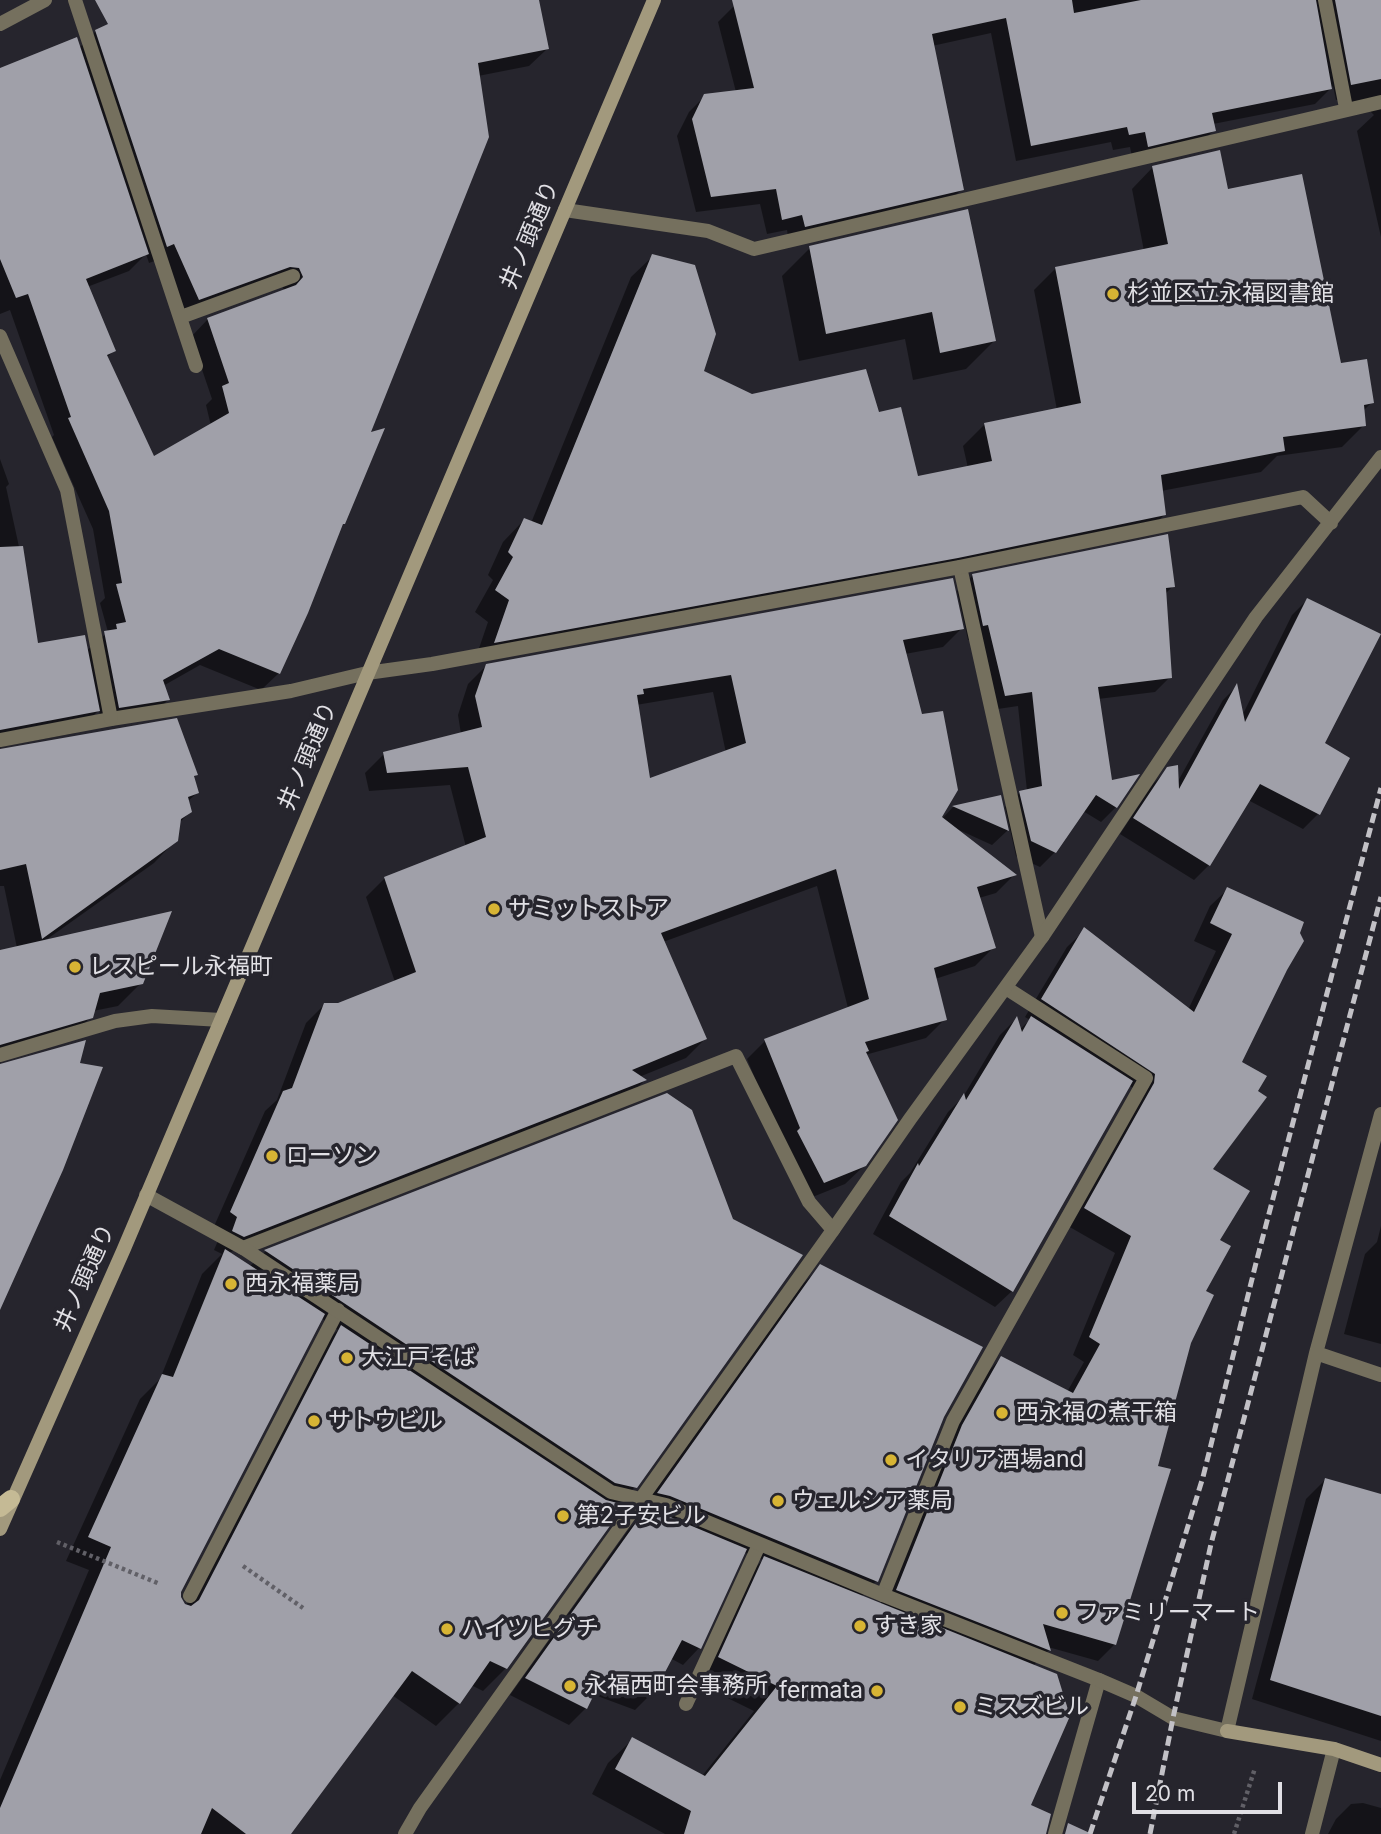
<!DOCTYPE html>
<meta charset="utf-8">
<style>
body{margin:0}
#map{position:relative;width:1381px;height:1834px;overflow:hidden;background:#26252d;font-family:Inter,sans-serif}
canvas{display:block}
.scale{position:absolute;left:1132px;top:1782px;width:150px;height:32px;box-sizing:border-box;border:4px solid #e1e0e5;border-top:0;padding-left:9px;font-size:21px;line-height:24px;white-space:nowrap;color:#e1e0e5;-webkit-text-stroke:5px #26252d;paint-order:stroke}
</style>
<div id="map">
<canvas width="1381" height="1834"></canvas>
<div class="scale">20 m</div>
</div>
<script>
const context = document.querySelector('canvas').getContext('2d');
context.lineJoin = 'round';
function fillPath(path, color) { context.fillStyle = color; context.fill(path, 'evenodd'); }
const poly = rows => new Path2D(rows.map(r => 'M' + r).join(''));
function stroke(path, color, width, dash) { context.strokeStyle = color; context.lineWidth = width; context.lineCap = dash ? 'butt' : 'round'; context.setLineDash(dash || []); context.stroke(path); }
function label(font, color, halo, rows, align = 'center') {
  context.font = font + ' Inter,"Noto Sans JP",sans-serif'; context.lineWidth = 7; context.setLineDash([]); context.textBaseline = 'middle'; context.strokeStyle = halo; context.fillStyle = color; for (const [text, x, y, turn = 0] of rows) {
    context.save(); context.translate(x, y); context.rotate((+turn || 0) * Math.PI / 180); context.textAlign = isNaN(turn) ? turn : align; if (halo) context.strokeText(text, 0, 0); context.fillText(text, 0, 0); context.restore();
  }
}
fillPath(poly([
 [144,0,538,0,547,49,529,66,478,76,340,527,279,673,261,690,200,665,163,686,168,700,151,717,102,724,99,710,76,733,0,747,0,459,9,484,6,487,26,579,37,645,86,651,108,632,100,603,105,598,93,529,52,437,54,435,10,310,0,314,0,75,79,48,96,31,166,2],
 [146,254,149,263,157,260,182,316,281,285,285,291,208,319,191,337,212,399,206,405,211,426,153,459,106,358,114,351,87,287,129,271],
 [749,0,1381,0,1381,237,1357,131,1374,115,1367,108,1352,110,1347,98,1336,100,1333,86,1315,104,1213,124,1214,130,1198,146,1133,162,1130,147,1113,150,1111,142,1016,161,991,33,932,46,962,189,946,205,789,242,787,230,767,234,760,204,696,212,677,136,689,112,705,96,736,92,718,22,734,6],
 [1153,167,1226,191,1339,365,1372,402,1363,411,1364,425,1342,447,1277,456,1261,472,1161,491,1164,515,1143,536,474,663,488,622,475,612,493,580,488,575,503,542,524,520,531,523,631,277,653,256,702,371,752,396,878,414,916,478,968,468,963,446,985,424,1057,410,1034,290,1055,269,1144,251,1132,189],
 [810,248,994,341,966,369,913,380,905,339,799,361,782,276],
 [1167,536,1173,586,1164,595,1170,677,1155,692,1098,699,1116,807,1101,822,1083,811,1055,852,1040,867,1016,856,1005,807,1020,792,1027,791,1018,706,991,710,973,639,968,640,957,591,972,576],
 [1307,600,1322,744,1318,814,1303,829,1248,800,1209,865,1194,880,1120,834,1153,784,1168,769,1177,783,1223,700,1236,687,1242,716,1292,615],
 [962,628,943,647,905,654,939,822,953,807,999,797,1007,831,992,845,957,829,1014,875,996,893,979,898,994,947,975,966,935,979,945,1019,926,1038,865,1055,865,1165,845,1184,805,1200,747,1059,765,1041,848,1008,817,886,663,942,705,1039,686,1058,639,1077,644,1081,626,1099,228,1253,249,1267,265,1252,666,1095,635,1487,617,1505,506,1668,483,1691,471,1685,459,1703,436,1726,392,1695,289,1834,0,1834,0,1780,89,1570,66,1561,140,1399,160,1379,202,1274,222,1254,214,1250,220,1236,212,1231,265,1111,277,1100,306,1023,325,1004,338,1005,395,982,366,897,385,878,466,847,450,785,369,791,365,773,384,754,461,734,458,715,468,684,487,665],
 [713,692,726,753,648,780,636,705],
 [321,1318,338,1330,318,1350,186,1605,181,1603,180,1591],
 [0,751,196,775,193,778,197,793,187,802,190,812,179,823,176,840,154,863,43,942,141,983,118,1006,93,1011,91,1017,68,1039,0,1060,0,952,17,948,4,886,0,886],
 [1228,889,1285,969,1240,1062,1211,1169,1217,1240,1156,1467,1115,1644,1098,1661,1048,1647,1049,1650,1033,1666,1027,1834,665,1834,592,1794,608,1763,633,1739,702,1776,754,1711,695,1682,740,1583,763,1560,743,1552,699,1648,683,1665,670,1658,651,1694,635,1710,592,1694,586,1708,569,1725,510,1695,629,1529,645,1513,640,1511,802,1285,821,1266,943,1417,876,1581,861,1597,880,1605,945,1444,984,1376,1001,1358,1067,1392,1084,1362,1073,1355,1115,1253,1068,1226,1138,1092,1129,1085,1012,1291,995,1307,873,1234,901,1182,910,1173,948,1112,963,1097,1000,1035,1016,1019,1019,1030,1030,1020,1025,1017,1067,947,1085,930,1188,1010,1216,951,1194,941,1210,906],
 [1381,1226,1381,1344,1344,1334,1365,1254,1377,1242],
 [1325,1480,1381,1496,1381,1741,1252,1699,1306,1499],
 [1363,1803,1381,1808,1381,1834,1328,1834,1336,1819,1351,1804]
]), '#0007');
fillPath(poly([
 [95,0,539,0,549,49,478,63,489,137,371,432,385,428,345,524,343,524,308,613,280,674,219,649,163,680,170,700,119,708,104,631,117,629,116,624,126,622,116,584,122,583,109,511,68,418,71,417,28,294,16,298,0,259,0,68,77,37,149,254,86,279,116,351,107,355,154,456,229,413,222,386,229,383,207,318,296,285,303,277,299,268,290,267,199,300,174,244,167,247,95,30,108,24],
 [732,0,1072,0,1074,13,1141,0,1316,0,1332,89,1212,113,1216,131,1148,147,1145,132,1129,135,1127,127,1031,146,1006,18,932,34,964,190,805,227,802,215,782,220,776,189,711,197,692,119,704,94,754,88],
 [1335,0,1381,0,1381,79,1351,85],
 [1220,150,1228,189,1302,174,1341,363,1367,359,1374,403,1364,405,1366,426,1283,437,1285,451,1161,475,1166,515,958,558,494,643,509,600,495,590,513,557,508,552,524,518,542,525,652,254,695,265,716,334,704,371,752,394,866,369,879,412,901,407,918,476,992,461,984,423,1081,403,1055,267,1168,244,1152,166],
 [968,209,996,341,940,353,932,312,826,334,809,246],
 [1168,534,1175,587,1166,588,1172,678,1098,687,1112,780,1140,774,1117,808,1096,795,1056,853,1031,841,1019,791,1042,786,1032,692,1005,696,988,625,983,626,972,574],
 [23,546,38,643,85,635,100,711,0,730,0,547],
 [953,578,964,629,903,640,922,714,943,711,958,790,942,817,1017,875,977,887,996,948,934,968,947,1020,865,1042,869,1051,866,1052,898,1120,866,1166,824,1183,797,1131,800,1128,764,1039,869,999,836,869,661,933,707,1039,632,1070,647,1080,244,1237,232,1231,237,1217,230,1212,283,1091,292,1088,324,1003,338,1003,416,972,384,877,486,837,468,767,387,773,383,752,482,727,475,696,486,664],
 [731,675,746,743,650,778,637,695,644,694,643,689],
 [1307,598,1381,634,1325,743,1350,758,1320,815,1260,784,1210,866,1133,818,1167,767,1178,765,1179,789,1237,683,1245,722],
 [177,718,198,775,194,776,199,793,188,797,192,812,181,819,178,841,42,939,26,864,0,870,0,749],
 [1001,795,1009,831,952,806],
 [1227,887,1304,922,1300,933,1304,941,1287,970,1242,1062,1267,1076,1258,1091,1267,1097,1213,1169,1250,1191,1220,1240,1231,1246,1206,1291,1214,1295,1191,1343,1158,1466,1171,1469,1116,1645,1043,1624,1051,1651,896,1590,962,1425,1001,1356,1073,1393,1100,1344,1089,1337,1131,1236,1084,1208,1154,1083,1155,1074,1041,999,1084,927,1194,1012,1232,934,1210,923],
 [172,911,143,984,100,993,93,1018,0,1045,0,950],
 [1017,1016,1022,1032,1031,1016,1133,1081,1013,1292,889,1216,918,1163,919,1166,964,1093,966,1100],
 [86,1040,80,1063,103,1067,63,1170,0,1310,0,1064],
 [667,1093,692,1110,733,1219,803,1255,637,1488,615,1483,264,1250],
 [225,1249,325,1314,181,1592,181,1597,185,1604,191,1606,199,1600,341,1325,606,1500,625,1505,507,1669,490,1661,460,1704,412,1671,291,1834,246,1834,212,1808,201,1834,0,1834,0,1808,111,1547,88,1537,162,1374,173,1377],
 [820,1264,983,1347,944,1417,878,1582,670,1496,657,1493],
 [1325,1478,1381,1494,1381,1716,1270,1680],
 [645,1510,663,1514,747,1549,701,1649,682,1640,653,1695,603,1676,587,1709,525,1678],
 [764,1556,1057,1674,1070,1716,1031,1805,1051,1814,1046,1834,684,1834,691,1811,615,1769,632,1737,705,1776,777,1686,718,1657],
 [1068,1823,1092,1834,1065,1834]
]), '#a0a0a9');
stroke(poly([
 [57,1542,160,1584],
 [243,1566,303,1608],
 [1234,1834,1255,1768]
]), '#616067', 4.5, [3.5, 3.5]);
stroke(poly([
 [75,0,196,366],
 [1325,0,1346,108],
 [565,210,708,231,754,249,1381,102],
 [181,317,293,276],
 [960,567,1042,937],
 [0,740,111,719,291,691,367,673],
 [243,1248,736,1056,809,1202,833,1230],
 [883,1595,953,1421,1146,1078,1006,988],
 [190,1596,338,1310],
 [686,1704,759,1545],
 [1055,1834,1099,1680]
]), '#75705e', 14);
stroke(poly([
 [0,24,45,0],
 [0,336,67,490,111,719],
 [367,673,432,664,960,567,1303,497,1331,523],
 [0,1055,115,1021,152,1016,221,1020],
 [146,1195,243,1248,611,1492,666,1505,883,1595,1099,1680,1136,1696,1173,1718,1227,1731,1316,1353,1381,1114],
 [1316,1353,1381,1375],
 [405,1834,420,1808,833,1230,910,1119,1042,937,1256,617,1381,457],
 [1312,1834,1334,1749]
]), '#75705e', 14);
stroke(poly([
 [0,1529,123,1251,654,0],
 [1227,1731,1334,1749,1381,1765]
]), '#a2997d', 14);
stroke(poly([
 [0,1508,11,1499]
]), '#c5ba95', 18);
stroke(poly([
 [1090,1834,1136,1696,1203,1477,1256,1263,1381,788],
 [1150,1834,1173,1718,1211,1544,1381,897]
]), '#c2c1c6', 5, [10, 5]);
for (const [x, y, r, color] of [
 [1113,294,7,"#d7b434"],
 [494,909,7,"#d7b434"],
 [75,967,7,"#d7b434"],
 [272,1156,7,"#d7b434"],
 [231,1284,7,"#d7b434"],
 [347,1358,7,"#d7b434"],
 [1002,1413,7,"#d7b434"],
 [314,1421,7,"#d7b434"],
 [891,1460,7,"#d7b434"],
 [778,1501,7,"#d7b434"],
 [563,1516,7,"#d7b434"],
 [1062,1613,7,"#d7b434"],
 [860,1626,7,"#d7b434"],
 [447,1629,7,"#d7b434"],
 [570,1686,7,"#d7b434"],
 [877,1691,7,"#d7b434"],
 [960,1707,7,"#d7b434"]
]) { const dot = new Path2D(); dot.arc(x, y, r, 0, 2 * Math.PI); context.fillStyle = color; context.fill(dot); stroke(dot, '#26252d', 2.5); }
label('23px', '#e1e0e5', '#26252d', [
 ["井ノ頭通り",530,235,-67],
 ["井ノ頭通り",308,756,-67],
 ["井ノ頭通り",85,1278,-66]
]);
label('23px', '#e1e0e5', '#26252d', [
 ["杉並区立永福図書館",1127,294],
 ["サミットストア",508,909],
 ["レスピール永福町",89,967],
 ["ローソン",286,1156],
 ["西永福薬局",245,1284],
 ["大江戸そば",361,1358],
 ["西永福の煮干箱",1016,1413],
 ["サトウビル",328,1421],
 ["イタリア酒場and",905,1460],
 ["ウェルシア薬局",792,1501],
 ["第2子安ビル",577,1516],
 ["ファミリーマート",1076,1613],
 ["すき家",874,1626],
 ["ハイツヒグチ",461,1629],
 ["永福西町会事務所",584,1686],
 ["fermata",863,1691,"right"],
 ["ミスズビル",974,1707]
], 'left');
</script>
